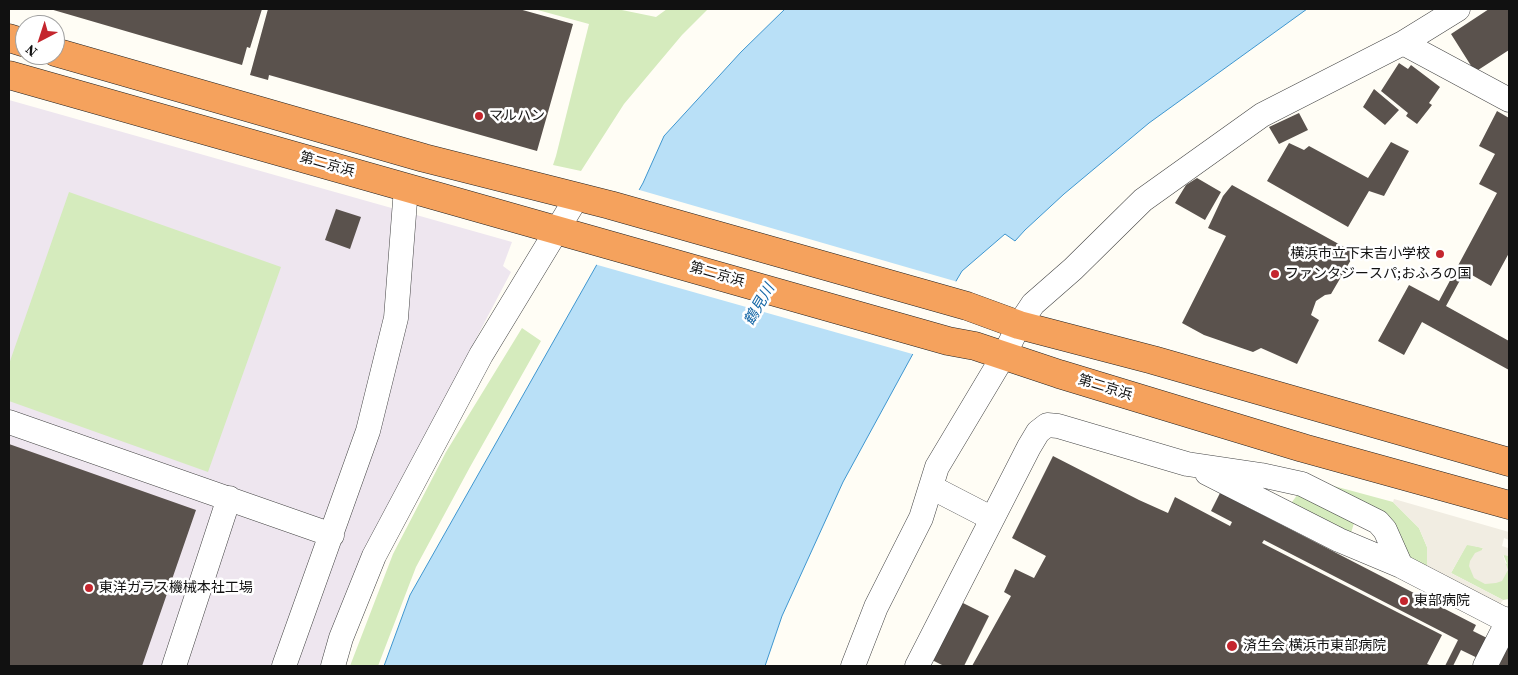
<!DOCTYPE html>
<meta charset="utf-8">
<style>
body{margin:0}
#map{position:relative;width:1518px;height:675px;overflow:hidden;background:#fffdf5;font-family:"Source Serif 4",serif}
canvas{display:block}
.frame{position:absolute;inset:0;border:10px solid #111;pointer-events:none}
.north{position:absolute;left:15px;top:15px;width:50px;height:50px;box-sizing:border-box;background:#fff;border:1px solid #a0a0a0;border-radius:50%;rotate:220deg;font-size:14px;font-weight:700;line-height:20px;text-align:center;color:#111}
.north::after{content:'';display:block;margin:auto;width:18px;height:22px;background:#c4262e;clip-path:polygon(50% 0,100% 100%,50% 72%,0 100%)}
</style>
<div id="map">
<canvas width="1518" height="675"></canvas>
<div class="frame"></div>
<div class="north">N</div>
</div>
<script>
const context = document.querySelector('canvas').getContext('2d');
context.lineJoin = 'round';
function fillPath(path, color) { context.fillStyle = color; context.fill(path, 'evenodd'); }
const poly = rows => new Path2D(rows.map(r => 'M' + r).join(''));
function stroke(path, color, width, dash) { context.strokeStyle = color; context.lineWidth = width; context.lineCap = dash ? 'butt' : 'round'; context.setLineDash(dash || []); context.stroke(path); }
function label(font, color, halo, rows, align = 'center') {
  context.font = font + ' "Source Serif 4","Noto Sans JP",serif'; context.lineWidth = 5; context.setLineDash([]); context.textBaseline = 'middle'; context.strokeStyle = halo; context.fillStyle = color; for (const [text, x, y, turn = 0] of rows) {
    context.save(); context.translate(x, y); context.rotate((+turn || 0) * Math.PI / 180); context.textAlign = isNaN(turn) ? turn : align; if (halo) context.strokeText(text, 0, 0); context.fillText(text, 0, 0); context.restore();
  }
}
fillPath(poly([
 [9,100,512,242,503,266,511,272,363,554,322,666,9,666]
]), '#eee6ef');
fillPath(poly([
 [534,9,617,9,656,17,667,9,708,9,682,35,624,104,581,171,553,165,556,156,589,24],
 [69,192,281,267,208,472,9,401,9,364],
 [522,328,541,341,470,467,416,567,378,666,350,666,393,554,446,452],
 [1308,479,1393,502,1419,528,1427,547,1427,569,1411,560],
 [1298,494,1355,520,1351,533,1295,511,1292,502],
 [1467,544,1483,548,1482,550,1507,564,1503,554,1509,556,1509,599,1503,600,1451,573]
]), '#d5ebbd');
fillPath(poly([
 [1394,499,1509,532,1509,540,1504,538,1502,546,1508,548,1509,545,1509,556,1503,555,1508,570,1502,581,1496,583,1485,584,1474,578,1469,566,1470,561,1475,553,1482,550,1483,548,1467,545,1451,573,1503,600,1499,606,1427,569,1427,547,1419,528,1393,502]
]), '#f1ede2');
const water = poly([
 [785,9,1307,9,1149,123,1064,194,1025,230,1015,241,1005,234,962,271,915,350,843,482,782,616,765,666,384,666,410,595,643,183,664,136,741,52,785,9]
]);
fillPath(water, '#b9e0f7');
stroke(water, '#3f96cf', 1);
fillPath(poly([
 [636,189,958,282,916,355,594,264]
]), '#fffdf5');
fillPath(poly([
 [50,9,262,9,250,48,247,47,242,65],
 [268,9,519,9,573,24,537,151,269,75,268,80,250,75],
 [1489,9,1509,9,1509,50,1475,72,1451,34],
 [1399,63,1408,69,1411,65,1440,87,1429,103,1432,105,1417,124,1406,116,1408,113,1381,91],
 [1374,89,1399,110,1385,125,1363,107],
 [1497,111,1509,118,1509,253,1491,286,1465,271,1446,306,1509,341,1509,370,1422,322,1404,355,1378,341,1409,285,1439,301,1497,193,1479,184,1495,154,1479,146],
 [1299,113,1308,130,1279,144,1269,127],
 [1391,142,1409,151,1384,196,1369,191,1348,227,1267,181,1289,143,1304,150,1309,146,1368,178],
 [1197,178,1221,192,1205,220,1175,203,1186,185],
 [1232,185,1355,253,1331,294,1325,295,1316,301,1311,315,1319,320,1297,364,1261,348,1253,352,1204,335,1182,323,1226,236,1208,228,1223,196],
 [336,209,361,217,350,249,325,240],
 [9,444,196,510,142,666,9,666],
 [1053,456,1139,500,1168,513,1175,497,1230,526,1232,522,1211,511,1220,493,1476,625,1473,631,1505,647,1509,642,1509,666,1494,666,1461,650,1453,666,1445,666,1458,640,1264,540,1262,543,1442,635,1427,664,1432,666,972,666,1011,596,1004,592,1015,569,1034,578,1046,556,1012,538],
 [961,602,989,616,964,666,944,666,932,660]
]), '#5a524d');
const minor = poly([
 [1403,43,1509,100],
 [9,422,332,535],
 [1207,473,1339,540,1401,566,1509,622],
 [931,487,991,518],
 [174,666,229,498],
 [284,666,368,431,396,318,406,188],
 [333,666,341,638,374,556,481,355,577,197],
 [853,666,876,607,921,518,937,467,1004,355,1019,325,1033,304,1073,269,1143,200,1262,115,1403,43,1458,9],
 [917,666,1029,447,1038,432,1047,425,1058,426,1187,464,1261,475,1302,484,1378,522,1385,530,1401,566],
 [1485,666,1509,619]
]);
const highway = poly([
 [9,38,25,43],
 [55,52,424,158,610,205,967,306,1019,325,1153,360,1509,462],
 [9,75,948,341,975,346,1059,374,1303,448,1509,505]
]);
stroke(minor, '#444', 25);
stroke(highway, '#222', 29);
stroke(minor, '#fff', 24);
stroke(highway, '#f5a25d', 28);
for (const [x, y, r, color] of [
 [479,116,5,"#c4262e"],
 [1440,254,5,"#c4262e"],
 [1275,274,5,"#c4262e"],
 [89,588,5,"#c4262e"],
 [1404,601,5,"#c4262e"],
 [1232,646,6,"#c4262e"]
]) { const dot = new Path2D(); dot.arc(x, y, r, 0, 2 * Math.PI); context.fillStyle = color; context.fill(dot); stroke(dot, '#fff', 2); }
label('14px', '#111', '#fff', [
 ["マルハン",489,116],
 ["横浜市立下末吉小学校",1430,254,"right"],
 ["ファンタジースパ;おふろの国",1285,274],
 ["東洋ガラス機械本社工場",99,588],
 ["東部病院",1414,601],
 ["済生会 横浜市東部病院",1243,646]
], 'left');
label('14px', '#111', '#fff', [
 ["第二京浜",327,165,16],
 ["第二京浜",717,275,16],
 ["第二京浜",1105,388,17]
]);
label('italic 15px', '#1768a6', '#fff', [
 ["鶴見川",760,305,-60]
]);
</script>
